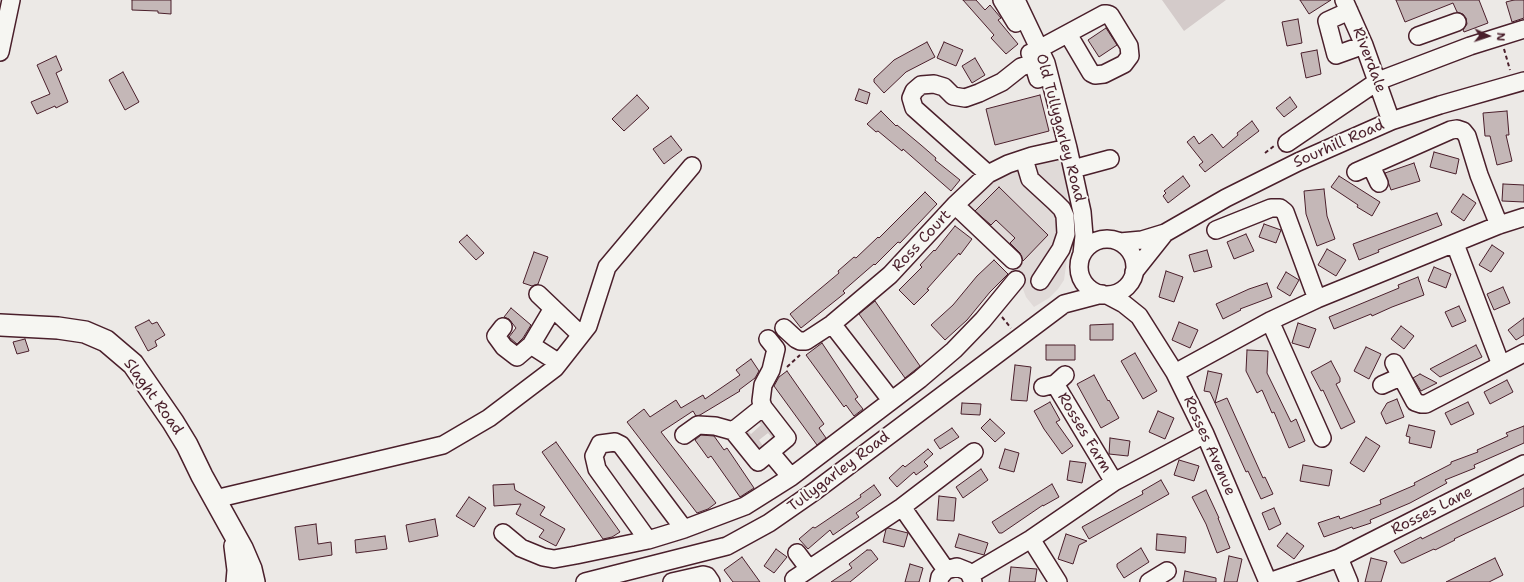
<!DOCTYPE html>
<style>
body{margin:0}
#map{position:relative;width:1524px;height:582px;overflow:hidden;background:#ece9e6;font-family:"Shantell Sans",sans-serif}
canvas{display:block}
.north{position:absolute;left:1468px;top:16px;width:40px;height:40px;-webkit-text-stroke:3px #f6f6f2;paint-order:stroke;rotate:93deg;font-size:11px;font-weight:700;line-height:16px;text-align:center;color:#4a1f2b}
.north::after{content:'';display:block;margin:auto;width:14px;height:18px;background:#4a1f2b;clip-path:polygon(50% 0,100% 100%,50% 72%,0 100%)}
</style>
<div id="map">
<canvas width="1524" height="582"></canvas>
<div class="north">N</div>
</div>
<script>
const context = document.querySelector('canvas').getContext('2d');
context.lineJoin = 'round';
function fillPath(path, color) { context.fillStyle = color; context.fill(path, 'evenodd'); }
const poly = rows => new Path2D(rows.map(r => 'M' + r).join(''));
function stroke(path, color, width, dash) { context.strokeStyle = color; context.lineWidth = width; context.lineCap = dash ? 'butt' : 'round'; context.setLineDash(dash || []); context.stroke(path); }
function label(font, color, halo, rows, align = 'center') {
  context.font = font + ' "Shantell Sans",sans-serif'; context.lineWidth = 4; context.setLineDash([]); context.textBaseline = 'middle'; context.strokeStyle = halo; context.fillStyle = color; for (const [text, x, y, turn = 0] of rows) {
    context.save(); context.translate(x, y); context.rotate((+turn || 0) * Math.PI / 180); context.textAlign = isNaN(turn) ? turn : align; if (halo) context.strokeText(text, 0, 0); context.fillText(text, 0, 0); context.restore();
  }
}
fillPath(poly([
 [1064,158,1070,238,1064,280,1058,289,1049,298,1034,307,1026,297,1016,271,958,217,992,179,1010,172]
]), '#e0dad8');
fillPath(poly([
 [1162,0,1226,0,1184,31],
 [763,419,776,434,774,440,768,433,759,440,763,446,758,448,752,447,744,439,745,428,751,434,761,425,757,420]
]), '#d4cbca');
const building = poly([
 [132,0,171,0,171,14,158,13,158,11,132,10,132,0],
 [963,0,976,0,985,10,990,5,1001,18,998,20,1018,44,1006,54,991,38,994,35,963,0],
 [1300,0,1331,0,1309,14,1300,0],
 [1396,0,1479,0,1488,23,1464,32,1463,30,1467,24,1466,18,1463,14,1457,12,1453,3,1405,22,1396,0],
 [1514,0,1524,0,1524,18,1512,22,1506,2,1514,0],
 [1298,19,1302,43,1287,46,1282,22,1298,19],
 [1106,28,1117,45,1099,57,1088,40,1106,28],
 [927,42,935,57,906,72,884,93,874,82,874,79,894,60,927,42],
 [944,42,963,50,956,66,937,58,944,42],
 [1317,50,1321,74,1306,78,1301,53,1317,50],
 [56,56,62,70,56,73,68,102,56,108,55,106,37,114,31,102,50,94,37,65,56,56],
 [975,58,985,75,972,83,962,66,975,58],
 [123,72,139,102,125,110,109,80,123,72],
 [859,89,870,93,867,104,855,100,859,89],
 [637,95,649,108,624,131,612,119,637,95],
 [1040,95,1049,131,995,145,986,109,1040,95],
 [1290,97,1297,107,1284,117,1276,108,1290,97],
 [881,111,896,126,897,125,921,145,936,158,935,160,960,180,951,191,903,149,902,151,878,131,876,132,867,124,881,111],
 [1507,111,1509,135,1506,135,1512,161,1497,165,1490,136,1485,136,1483,113,1507,111],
 [1252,121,1259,131,1205,172,1199,165,1203,162,1187,142,1194,136,1199,144,1212,134,1223,148,1238,135,1237,133,1252,121],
 [671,136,682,150,664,164,653,149,671,136],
 [1434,152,1459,159,1456,174,1430,167,1434,152],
 [1414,163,1420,181,1391,190,1385,173,1414,163],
 [1183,176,1190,186,1168,203,1163,196,1166,193,1164,191,1183,176],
 [1339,176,1380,202,1372,216,1357,207,1358,205,1331,187,1339,176],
 [1503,184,1524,185,1524,202,1502,201,1503,184],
 [999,187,1048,235,1023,261,1020,253,1010,243,1015,238,996,220,991,225,975,211,999,187],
 [1324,189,1327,216,1335,239,1317,246,1306,214,1304,191,1324,189],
 [925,192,937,204,900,243,898,242,875,265,874,264,843,291,845,293,801,328,790,314,839,273,838,271,854,257,856,258,878,237,879,238,925,192],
 [1463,194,1476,203,1464,221,1451,212,1463,194],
 [1437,213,1442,225,1378,250,1379,252,1359,260,1353,244,1437,213],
 [1264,224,1281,230,1276,243,1259,237,1264,224],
 [955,226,972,239,960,255,959,253,927,289,929,290,914,305,899,290,922,267,920,265,934,250,935,251,955,226],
 [1246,234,1254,251,1234,259,1227,242,1246,234],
 [467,235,484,253,476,260,459,242,467,235],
 [1492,245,1504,253,1491,272,1479,265,1492,245],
 [1327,249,1346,260,1336,276,1318,265,1327,249],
 [1207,250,1212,267,1194,272,1189,255,1207,250],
 [534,252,548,257,538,284,532,286,523,283,534,252],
 [994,260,1008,274,990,292,967,320,945,340,931,325,953,305,977,276,994,260],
 [1434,267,1451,274,1446,288,1428,281,1434,267],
 [1166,271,1183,277,1174,302,1159,297,1166,271],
 [1286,272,1299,280,1290,296,1277,288,1286,272],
 [1418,277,1424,295,1392,307,1372,316,1371,314,1334,329,1329,317,1399,288,1398,285,1418,277],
 [1267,283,1272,297,1240,309,1241,310,1223,319,1216,304,1249,289,1267,283],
 [1503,287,1510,303,1494,310,1487,294,1503,287],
 [875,301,920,366,905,378,859,314,875,301],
 [1459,306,1466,321,1452,327,1445,312,1459,306],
 [511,308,531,325,523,338,517,344,509,337,516,328,509,319,504,317,511,308],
 [1524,318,1524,335,1516,340,1508,330,1524,318],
 [149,320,152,324,157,322,165,335,155,341,157,346,148,351,135,327,149,320],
 [1179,322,1198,330,1190,348,1172,340,1179,322],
 [1298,323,1316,329,1309,348,1292,343,1298,323],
 [1113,324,1113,340,1090,340,1090,325,1113,324],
 [1401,326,1414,336,1404,349,1391,339,1401,326],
 [25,339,29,351,17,354,13,342,25,339],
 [822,343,858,397,855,399,863,409,854,416,846,405,844,407,806,355,822,343],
 [1046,345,1075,345,1075,360,1046,360,1046,345],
 [1476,345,1482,357,1440,377,1430,369,1476,345],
 [1366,347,1381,354,1369,379,1354,371,1366,347],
 [1247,350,1268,351,1267,373,1291,422,1296,419,1305,441,1289,448,1274,412,1272,413,1262,390,1257,393,1246,371,1247,350],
 [1135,353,1157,391,1143,399,1121,361,1135,353],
 [751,359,759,371,755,378,739,390,740,391,700,415,696,416,693,411,661,432,716,503,708,509,697,513,627,422,644,409,650,417,676,400,681,408,703,395,705,399,740,375,736,370,751,359],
 [1331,361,1340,378,1340,382,1336,384,1355,422,1341,429,1323,390,1321,391,1311,372,1331,361],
 [1015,365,1031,367,1027,401,1011,400,1015,365],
 [787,371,824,424,819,428,826,438,817,445,774,386,779,377,787,371],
 [1208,371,1222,374,1215,403,1227,398,1263,478,1265,477,1273,494,1261,499,1248,471,1246,472,1210,392,1204,391,1208,371],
 [1420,374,1437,383,1421,391,1413,378,1420,374],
 [1094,375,1108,401,1109,400,1119,418,1101,428,1077,384,1094,375],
 [1507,380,1513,392,1490,404,1484,392,1507,380],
 [1397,399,1404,417,1386,424,1381,413,1387,403,1397,399],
 [1050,402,1060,420,1056,422,1073,446,1062,454,1044,429,1034,411,1050,402],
 [1468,402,1474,414,1451,425,1445,413,1468,402],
 [962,403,981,404,980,415,961,414,962,403],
 [1158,411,1174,418,1165,439,1149,432,1158,411],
 [990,419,1005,433,995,442,981,428,990,419],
 [1409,425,1435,431,1431,448,1409,443,1410,437,1406,436,1409,425],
 [1524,426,1524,443,1474,465,1475,468,1445,480,1447,483,1410,503,1370,520,1371,523,1353,529,1352,527,1324,537,1318,523,1339,516,1340,519,1381,504,1380,500,1415,485,1414,483,1451,464,1451,462,1478,452,1477,450,1508,436,1506,433,1524,426],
 [952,428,959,437,940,449,934,440,952,428],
 [701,435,714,436,724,450,727,448,754,488,740,497,711,456,708,458,695,440,701,435],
 [1366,437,1380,446,1364,472,1350,463,1366,437],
 [1110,438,1130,441,1128,456,1109,454,1110,438],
 [556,442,620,532,612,537,603,539,542,452,556,442],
 [928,449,933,454,924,462,928,466,916,475,914,472,897,487,889,478,903,465,905,467,928,449],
 [1005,449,1019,453,1014,472,999,468,1005,449],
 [1179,460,1199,466,1194,481,1174,475,1179,460],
 [1070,461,1086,463,1082,483,1067,480,1070,461],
 [1303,465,1332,470,1329,486,1300,481,1303,465],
 [981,469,988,480,963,498,956,487,981,469],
 [1161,480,1169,494,1089,539,1082,527,1143,494,1142,491,1161,480],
 [514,484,515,490,545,507,540,515,565,529,556,546,539,537,544,530,516,514,521,504,494,506,493,485,514,484],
 [1052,484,1059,497,1043,506,1043,505,1002,533,999,533,992,522,1052,484],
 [874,485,881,495,856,513,859,517,833,535,830,530,808,549,799,539,813,527,815,528,861,497,860,495,874,485],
 [1524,488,1524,506,1454,539,1455,540,1435,550,1434,549,1404,563,1401,563,1394,551,1421,537,1422,539,1524,488],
 [1206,490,1219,518,1218,518,1230,548,1217,553,1206,524,1192,497,1206,490],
 [939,496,956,498,954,521,937,520,939,496],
 [469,497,486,508,474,527,456,516,469,497],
 [1274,508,1281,524,1269,530,1262,513,1274,508],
 [435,519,438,536,409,542,406,525,435,519],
 [316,524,318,544,331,542,332,555,299,560,295,527,316,524],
 [888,528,908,533,904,547,883,542,886,529,888,528],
 [1287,533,1304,546,1294,559,1277,546,1287,533],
 [959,534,988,543,984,555,955,547,959,534],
 [1066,534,1087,541,1079,545,1073,564,1058,559,1066,534],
 [1157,534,1186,537,1185,553,1156,550,1157,534],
 [385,536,387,549,356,553,355,540,385,536],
 [1141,548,1149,562,1124,578,1117,567,1117,564,1141,548],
 [776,549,787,557,774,573,764,566,776,549],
 [867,550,871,550,878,559,850,582,831,582,852,568,849,564,867,550],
 [1229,556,1242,559,1237,582,1224,582,1229,556],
 [742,557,760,582,733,582,724,570,742,557],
 [1371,558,1387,562,1381,582,1365,582,1371,558],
 [1495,558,1503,575,1489,582,1446,582,1495,558],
 [910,564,923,568,919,582,905,582,910,564],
 [1011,567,1037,569,1035,582,1009,582,1011,567],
 [1185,571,1216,578,1216,582,1183,582,1185,571]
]);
fillPath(building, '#c4b7b7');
stroke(building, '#4a1f2b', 1);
const minor = poly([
 [1002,0,1016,23],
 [1016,0,1046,63,1068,148,1082,212,1084,236,1082,254],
 [1344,0,1364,45,1391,121],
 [1349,11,1327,21,1336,55,1364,45],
 [1418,36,1457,22],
 [1039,49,1104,14,1107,14,1110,15,1129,46,1130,56,1124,64,1104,74,1095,75,1091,73,1068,34],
 [0,52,11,0],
 [1030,53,1038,79],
 [1287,143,1378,81,1470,46,1524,29],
 [1024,159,1030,179,1055,202,1062,209,1065,216,1066,234,1061,249,1040,281],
 [1371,166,1379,183],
 [1073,169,1110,159],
 [1356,172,1451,130,1457,129,1463,131,1467,136,1479,175,1499,225],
 [988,174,914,108,911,98,914,91,921,85,934,84,944,87,953,96,965,98,979,93,1002,82,1021,67,1033,63],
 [955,205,1013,260],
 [1216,230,1271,208,1280,208,1285,212,1317,299],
 '1079 267a28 28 0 1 1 56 0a28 28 0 1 1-56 0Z',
 [1120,242,1142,240,1165,233,1226,198,1298,162,1391,121,1440,105,1524,81],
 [1455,244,1501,365],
 [1134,272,1165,233],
 [538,294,581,335],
 [1107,295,1124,304,1139,316,1175,373,1205,434,1268,582],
 [1270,321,1322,438],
 [832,324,891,400],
 [503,327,496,336,504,347,517,357,531,345,553,308],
 [784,328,796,339,800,341,806,341,832,324,890,275,955,205,988,174,1008,164,1032,156,1068,148],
 [531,345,559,363],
 [1394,363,1415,402,1421,404,1426,404,1524,353],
 [1175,373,1270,321,1317,299,1499,225,1524,217],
 [1055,384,1114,482],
 [1382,385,1400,377],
 [1043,387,1055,384,1065,375],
 [763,407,733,431,758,462,787,438,763,407,761,401,763,385,771,370,776,349,768,339],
 [684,435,698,425,715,426,733,431],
 [770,452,791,477],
 [215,499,443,445,489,418,555,368,559,363,588,326,607,267,692,166],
 [902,507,946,570],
 [503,533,521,548,543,557,554,559,576,555,648,540,684,529,745,506,791,477,920,379,954,350,983,320,1016,280],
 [1031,539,1058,582],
 [648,540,597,469,594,456,600,444,615,442,621,445,684,529],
 [797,553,809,569],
 [1339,558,1349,582],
 [970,575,1031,539,1114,482,1205,434],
 [794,579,902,507,974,452],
 [585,582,727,546,769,523,815,491,1064,304,1102,294],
 [672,582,703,575,707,576,711,582],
 [939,582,940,577,946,570,957,567,967,571,970,575,973,582],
 [1149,582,1167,571],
 [1269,582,1339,558,1524,464]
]);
const major = poly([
 [0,325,58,328,85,332,106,341,133,364,173,422,187,445,202,476,242,548,251,569,254,582],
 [235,546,238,570,237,582]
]);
stroke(minor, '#4a1f2b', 20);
stroke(major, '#4a1f2b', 24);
stroke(poly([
 [1504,49,1510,70],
 [1265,153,1274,146],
 [1002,317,1011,328],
 [787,367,800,355]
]), '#4a1f2b', 2, [4, 3]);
stroke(minor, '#f6f6f2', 17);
stroke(major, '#f6f6f2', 21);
label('15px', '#4a1f2b', '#f6f6f2', [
 ["Riverdale",1369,60,69],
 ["Old Tullygarley Road",1060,128,75],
 ["Sourhill Road",1339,144,-24],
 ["Ross Court",922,241,-47],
 ["Slaght Road",153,397,54],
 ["Rosses Farm",1084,433,59],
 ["Rosses Avenue",1209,446,66],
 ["Tullygarley Road",839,472,-37],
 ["Rosses Lane",1432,511,-27]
]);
</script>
